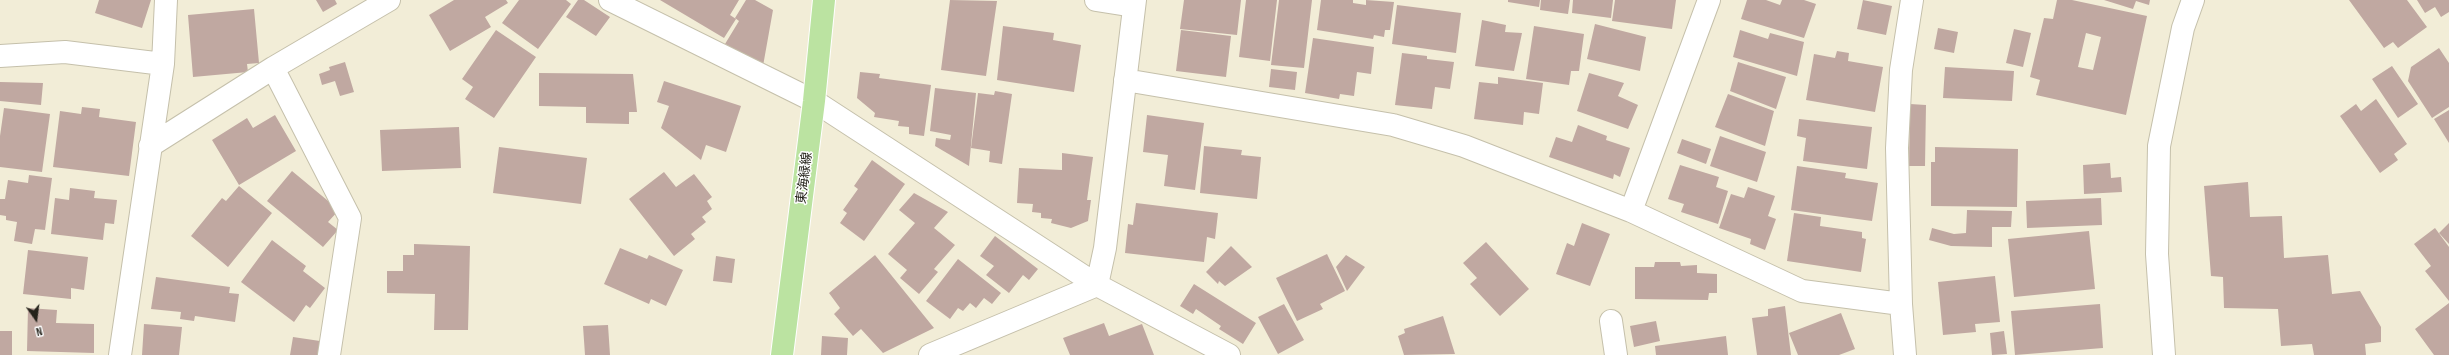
<!DOCTYPE html>
<meta charset="utf-8">
<style>
body{margin:0}
#map{position:relative;width:2449px;height:355px;overflow:hidden;background:#f2edd7;font-family:"Sofia Sans Condensed",sans-serif}
canvas{display:block}
.north{position:absolute;left:16px;top:299px;width:40px;height:40px;-webkit-text-stroke:3px #fff;paint-order:stroke;rotate:166deg;font-size:11px;font-weight:700;line-height:16px;text-align:center;color:#24221a}
.north::after{content:'';display:block;margin:auto;width:14px;height:18px;background:#24221a;clip-path:polygon(50% 0,100% 100%,50% 72%,0 100%)}
</style>
<div id="map">
<canvas width="2449" height="355"></canvas>
<div class="north">N</div>
</div>
<script>
const context = document.querySelector('canvas').getContext('2d');
context.lineJoin = 'round';
function fillPath(path, color) { context.fillStyle = color; context.fill(path, 'evenodd'); }
const poly = rows => new Path2D(rows.map(r => 'M' + r).join(''));
function stroke(path, color, width, dash) { context.strokeStyle = color; context.lineWidth = width; context.lineCap = dash ? 'butt' : 'round'; context.setLineDash(dash || []); context.stroke(path); }
function label(font, color, halo, rows, align = 'center') {
  context.font = font + ' "Sofia Sans Condensed","Noto Sans JP",sans-serif'; context.lineWidth = 3; context.setLineDash([]); context.textBaseline = 'middle'; context.strokeStyle = halo; context.fillStyle = color; for (const [text, x, y, turn = 0] of rows) {
    context.save(); context.translate(x, y); context.rotate((+turn || 0) * Math.PI / 180); context.textAlign = isNaN(turn) ? turn : align; if (halo) context.strokeText(text, 0, 0); context.fillText(text, 0, 0); context.restore();
  }
}
fillPath(poly([
 [99,0,151,0,142,28,95,13],
 [316,0,335,0,337,4,323,12],
 [454,0,506,0,508,3,485,17,491,27,450,51,429,15],
 [519,0,566,0,571,4,538,49,502,23],
 [578,0,584,0,610,17,596,36,566,17],
 [660,0,739,0,730,15,736,19,724,38],
 [746,0,755,0,773,10,763,66,725,44,739,21,735,18],
 [950,0,997,1,986,76,941,70],
 [1184,0,1241,0,1237,35,1180,29],
 [1246,0,1277,0,1270,61,1239,57],
 [1279,0,1312,0,1304,68,1271,65],
 [1321,0,1353,0,1353,3,1366,5,1366,0,1394,2,1390,30,1385,30,1384,37,1374,35,1373,39,1317,30],
 [1508,0,1540,0,1539,7,1508,2],
 [1541,0,1570,0,1568,14,1540,10],
 [1573,0,1613,0,1611,18,1572,13],
 [1615,0,1676,0,1672,29,1612,21],
 [1747,0,1766,0,1780,5,1782,0,1804,0,1816,4,1804,38,1741,19],
 [1863,0,1892,6,1886,35,1857,29],
 [2057,0,2072,0,2147,16,2126,115,2036,95,2040,80,2030,77,2044,18,2053,19],
 [2086,33,2101,37,2093,70,2078,67],
 [2104,0,2150,0,2149,5,2136,1,2133,9],
 [2349,0,2407,0,2427,27,2398,48,2393,42,2384,48],
 [2417,0,2449,0,2449,12,2441,17,2435,7,2425,13],
 [1397,5,1461,13,1456,53,1392,44],
 [254,9,259,63,247,64,248,72,193,77,188,15],
 [1482,20,1506,25,1505,32,1522,33,1514,71,1475,66],
 [1595,24,1646,37,1640,71,1587,59],
 [1003,26,1054,33,1053,40,1081,45,1074,92,997,80],
 [1534,26,1584,34,1579,71,1571,71,1569,85,1526,79],
 [1938,28,1958,32,1954,53,1934,49],
 [2014,29,2031,33,2023,67,2006,63],
 [496,30,536,57,494,118,465,99,473,87,462,79],
 [1181,30,1231,36,1226,77,1176,71],
 [1740,30,1768,39,1770,33,1804,42,1797,76,1733,57],
 [1313,38,1374,47,1371,74,1357,72,1354,96,1340,94,1339,99,1305,93],
 [2439,48,2449,63,2449,107,2432,118,2408,81,2411,67],
 [1837,51,1849,53,1848,61,1883,67,1875,112,1806,100,1814,54,1835,58],
 [1402,53,1427,56,1427,59,1454,62,1450,89,1435,87,1432,109,1395,105],
 [345,62,354,92,340,96,335,81,322,85,319,74,330,70,329,67],
 [1738,62,1786,77,1776,109,1730,91],
 [2392,66,2418,104,2398,118,2372,79],
 [1945,67,2014,71,2012,101,1943,98],
 [1271,69,1297,72,1295,90,1269,87],
 [860,72,880,74,879,78,931,85,924,136,909,134,909,127,898,126,899,121,874,117,875,113,857,98],
 [539,73,633,74,637,112,629,112,629,124,586,123,586,107,539,106],
 [1589,73,1624,83,1618,96,1638,105,1628,129,1577,111],
 [1498,77,1543,83,1539,114,1524,112,1523,125,1474,119,1479,82,1498,84],
 [664,81,741,106,726,152,706,145,701,160,661,128,669,106,657,102],
 [0,82,43,83,41,105,0,101],
 [935,88,976,93,969,166,935,146,936,138,950,140,951,135,930,131],
 [995,91,1012,94,1002,164,989,162,990,151,971,148,978,93,994,95],
 [1728,94,1774,111,1765,146,1715,127],
 [2376,99,2407,144,2394,154,2398,160,2380,173,2340,116,2356,104,2361,111],
 [1910,104,1926,105,1925,166,1909,166],
 [82,107,100,109,99,117,136,122,129,176,53,167,60,111,81,114],
 [4,108,50,114,42,172,0,167,0,136],
 [2449,110,2449,143,2434,119],
 [275,115,296,151,239,185,212,140,247,118,253,128],
 [1147,115,1204,123,1195,190,1164,186,1168,155,1143,152],
 [1799,119,1872,127,1867,169,1803,161,1806,138,1797,136],
 [1578,125,1607,136,1606,140,1630,148,1620,177,1614,174,1613,179,1549,157,1556,137,1572,142],
 [459,127,461,168,382,171,380,130],
 [1720,136,1766,152,1757,182,1710,166],
 [1682,139,1711,149,1706,164,1677,153],
 [1204,146,1242,150,1241,155,1261,157,1257,199,1200,193],
 [499,147,587,158,581,204,493,193],
 [1935,147,2018,149,2017,207,1931,206,1931,162,1935,162],
 [1062,153,1093,157,1087,200,1091,200,1088,221,1071,228,1051,223,1052,219,1041,218,1041,213,1032,212,1033,204,1017,203,1019,168,1062,170],
 [872,160,905,184,864,241,840,223,847,213,843,210,858,189,854,186],
 [2110,163,2111,178,2121,177,2122,192,2084,194,2083,165],
 [1680,165,1719,177,1716,187,1728,191,1718,224,1681,212,1684,204,1668,199],
 [1797,166,1846,173,1845,178,1878,183,1872,221,1791,210],
 [292,171,339,210,328,222,338,230,323,247,267,201],
 [664,172,676,187,694,174,712,197,707,201,712,209,702,217,706,222,691,234,695,239,674,256,629,199],
 [29,175,52,178,45,230,35,229,32,244,14,241,17,222,6,220,6,216,0,215,0,199,5,199,8,180,28,183],
 [2248,182,2250,217,2282,216,2284,258,2328,255,2332,294,2360,291,2381,327,2381,342,2365,344,2366,355,2314,355,2312,344,2281,346,2278,309,2224,308,2223,277,2211,276,2204,186],
 [239,186,272,213,228,267,191,236,222,198,226,201],
 [1748,187,1775,196,1768,216,1776,219,1765,250,1750,244,1751,239,1719,228,1731,194,1744,198],
 [70,188,95,191,94,198,117,200,114,224,105,223,103,240,51,234,55,198,69,200],
 [914,193,948,212,934,228,955,245,934,269,938,272,919,294,900,278,907,270,888,254,915,223,899,210],
 [2101,198,2102,225,2027,228,2026,201],
 [1136,203,1218,213,1215,239,1207,237,1204,262,1125,253,1128,224,1133,225],
 [1967,210,2012,211,2011,227,1992,227,1992,247,1951,246,1929,240,1932,228,1954,234,1966,233],
 [1794,213,1821,217,1820,226,1862,232,1862,238,1866,239,1861,272,1787,261],
 [1582,223,1610,234,1590,286,1556,274,1567,243,1574,246],
 [2449,223,2449,244,2439,233],
 [2435,228,2449,247,2449,301,2425,271,2431,266,2414,244],
 [2089,231,2095,289,2014,297,2008,239],
 [995,236,1038,269,1029,280,1023,275,1009,293,986,275,994,266,980,256],
 [272,240,306,266,303,271,325,288,310,308,306,305,294,322,241,282],
 [1486,242,1529,289,1500,316,1470,284,1477,278,1463,263],
 [414,244,470,246,468,330,434,330,435,294,387,293,387,271,403,271,403,255,414,255],
 [1231,246,1252,267,1225,286,1219,281,1218,284,1206,272],
 [620,248,647,259,649,255,683,270,666,306,651,299,649,304,604,284],
 [28,250,88,257,84,290,71,288,71,299,23,294],
 [1327,254,1345,291,1320,304,1323,309,1297,321,1276,278],
 [875,255,934,328,883,353,861,329,853,336,834,314,840,308,829,293],
 [1346,255,1365,267,1347,291,1336,267],
 [716,256,735,259,732,283,713,281],
 [958,259,1001,293,992,304,984,298,976,308,970,303,963,311,958,308,950,319,926,301],
 [1655,262,1680,262,1681,266,1697,265,1697,273,1717,274,1717,293,1709,293,1708,300,1635,299,1635,267,1654,267],
 [1995,276,2000,322,1975,324,1976,332,1943,335,1938,282],
 [156,277,230,287,229,293,239,294,235,322,195,316,194,321,180,319,181,312,151,309],
 [1194,284,1256,323,1243,344,1219,329,1221,326,1196,309,1193,314,1180,306],
 [2449,303,2449,355,2434,355,2415,329],
 [1284,304,1304,340,1278,354,1258,317],
 [2100,304,2103,348,2015,355,2011,311],
 [1785,306,1791,355,1757,355,1752,318,1768,316,1768,309],
 [28,308,57,310,56,323,94,324,94,353,27,351],
 [1841,313,1855,349,1839,355,1798,355,1789,333],
 [1443,316,1455,354,1404,355,1398,336,1405,333,1404,329],
 [1656,321,1660,341,1634,347,1630,326],
 [1104,323,1109,336,1142,324,1154,355,1070,355,1063,338],
 [144,324,182,327,179,355,142,355],
 [608,325,610,355,585,355,583,326],
 [0,331,12,331,12,355,0,355],
 [2004,331,2007,354,1992,355,1990,333],
 [822,336,848,338,847,355,821,355],
 [1726,336,1728,355,1656,355,1655,346],
 [293,337,320,341,318,355,290,355]
]), '#c0a8a1');
const minor = poly([
 [610,0,814,101,1097,285,1229,355],
 [1096,0,1134,6],
 [0,56,65,52,163,64],
 [273,68,350,218,329,355],
 [1125,80,1393,125,1464,146,1631,211,1802,291,1901,304],
 [150,146,273,68,389,0],
 [1631,211,1709,0],
 [1611,321,1616,355],
 [120,355,163,64,166,0],
 [930,355,1097,285,1105,248,1135,0],
 [1905,355,1901,304,1897,148,1901,70,1912,0],
 [2164,355,2157,254,2159,146,2183,28,2193,0]
]);
const major = poly([
 [782,355,814,101,824,0]
]);
stroke(minor, '#c5c0ab', 24);
stroke(major, '#fff', 24);
stroke(minor, '#fff', 22);
stroke(major, '#bbe3a1', 22);
label('13px', '#24221a', '#fff', [
 ["東海緑線",805,178,-83]
]);
</script>
